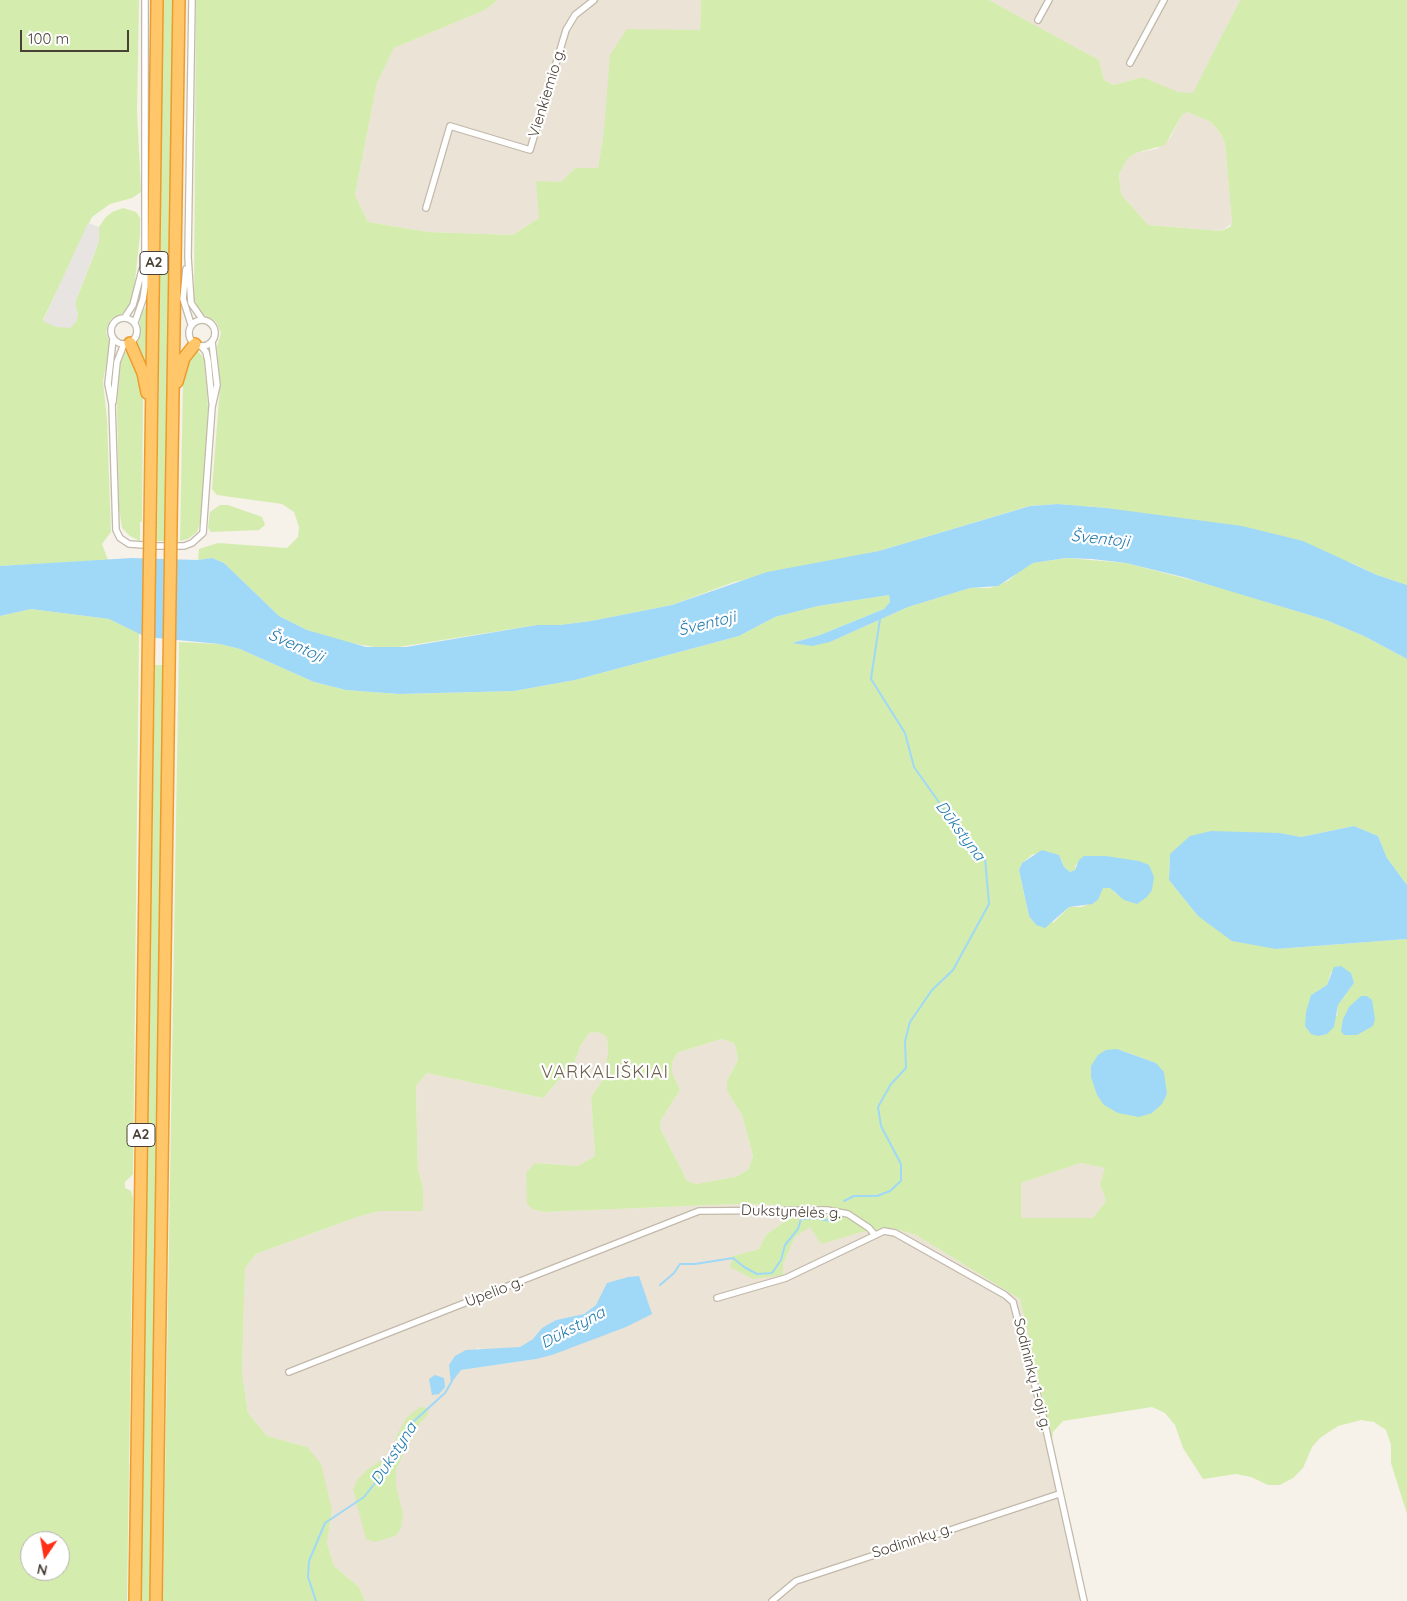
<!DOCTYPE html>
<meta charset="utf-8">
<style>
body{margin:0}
#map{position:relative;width:1407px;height:1601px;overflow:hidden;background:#f6f1e9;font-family:Quicksand,sans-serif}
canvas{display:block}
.north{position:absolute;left:20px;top:1531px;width:50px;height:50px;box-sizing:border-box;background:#fff;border:1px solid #b7b3af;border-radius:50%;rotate:192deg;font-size:14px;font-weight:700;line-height:20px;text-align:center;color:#4a4136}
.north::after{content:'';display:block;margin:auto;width:18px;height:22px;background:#ff2e16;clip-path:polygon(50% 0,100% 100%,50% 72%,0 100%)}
.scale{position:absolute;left:20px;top:30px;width:109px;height:22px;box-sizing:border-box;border:2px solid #4a4136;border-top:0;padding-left:6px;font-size:15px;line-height:18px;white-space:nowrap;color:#4a4136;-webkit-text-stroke:4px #fff;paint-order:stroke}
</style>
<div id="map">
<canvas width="1407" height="1601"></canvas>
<div class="north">N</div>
<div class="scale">100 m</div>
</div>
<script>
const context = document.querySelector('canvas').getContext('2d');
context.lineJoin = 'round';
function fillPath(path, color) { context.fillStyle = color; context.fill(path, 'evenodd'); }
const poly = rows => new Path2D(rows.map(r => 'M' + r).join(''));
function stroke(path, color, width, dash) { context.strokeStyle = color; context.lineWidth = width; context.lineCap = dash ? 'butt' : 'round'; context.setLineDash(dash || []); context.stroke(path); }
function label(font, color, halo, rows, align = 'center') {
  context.font = font + ' Quicksand,sans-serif'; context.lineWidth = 4.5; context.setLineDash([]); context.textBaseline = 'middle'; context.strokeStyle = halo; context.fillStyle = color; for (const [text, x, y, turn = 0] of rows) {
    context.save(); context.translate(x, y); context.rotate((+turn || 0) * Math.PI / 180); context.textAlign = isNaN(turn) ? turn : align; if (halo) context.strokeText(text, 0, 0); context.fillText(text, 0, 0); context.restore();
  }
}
fillPath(poly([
 [498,0,701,0,700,30,604,131,598,168,575,168,561,182,539,218,513,235,428,232,368,222,355,195,377,83,394,48,485,10],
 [989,0,1240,0,1194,93,1178,93,1142,77,1114,85,1104,80,1099,60],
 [1187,112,1211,122,1221,134,1225,144,1232,223,1221,231,1148,225,1121,194,1119,174,1128,158,1136,153,1157,149,1170,138,1182,115],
 [598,1032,607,1037,608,1054,602,1081,591,1097,595,1156,578,1166,535,1163,532,1209,544,1212,738,1204,780,1205,787,1214,785,1221,766,1235,759,1249,733,1256,783,1265,795,1237,810,1226,821,1243,862,1232,892,1228,916,1235,1020,1299,1087,1601,365,1601,359,1587,334,1566,327,1543,332,1510,307,1447,267,1436,248,1413,242,1373,245,1268,256,1254,357,1217,380,1211,423,1211,423,1187,418,1169,416,1086,427,1073,543,1098,574,1063,581,1045,589,1033],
 [602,1296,626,1327,536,1359,461,1370,477,1348,490,1350,520,1347,533,1339,542,1328,556,1320,584,1314,596,1305],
 [721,1039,734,1043,736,1049,738,1060,727,1081,727,1091,742,1115,753,1156,748,1170,735,1177,696,1184,687,1181,680,1167,660,1128,661,1120,680,1090,672,1072,672,1063,677,1053],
 [1081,1163,1106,1168,1100,1184,1106,1201,1093,1218,1021,1218,1021,1183]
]), '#eae3d6');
fillPath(poly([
 [0,0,139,0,137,111,141,192,132,198,110,204,92,217,43,320,76,322,78,315,75,303,97,247,99,227,105,218,112,212,123,208,136,212,140,218,140,234,133,299,123,313,110,320,106,332,110,344,103,381,107,420,111,532,102,544,108,560,0,566],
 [163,0,174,0,166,524,164,527,164,541,157,541],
 [196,0,498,0,485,10,394,48,377,83,355,195,368,222,428,232,513,235,539,218,536,181,561,182,575,168,598,168,604,131,610,55,627,29,700,30,701,0,989,0,1099,60,1104,80,1114,85,1142,77,1178,92,1193,93,1240,0,1407,0,1407,585,1377,575,1352,563,1106,508,1058,504,1029,506,879,551,734,582,672,605,591,621,560,625,537,625,386,649,339,641,307,630,279,616,224,563,212,558,198,560,199,549,218,543,287,548,298,537,299,527,294,512,282,504,217,495,212,489,220,387,217,347,221,333,216,322,201,313,194,299],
 [1187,112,1211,122,1221,134,1225,144,1232,223,1230,227,1221,231,1148,225,1121,194,1119,174,1128,158,1136,153,1165,145,1182,115],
 [146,307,147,308,145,365,136,343,140,334,140,313],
 [197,350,204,358,208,408,202,516,197,532,188,539,180,541,183,383,189,359,193,352],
 [125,352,128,352,138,369,143,396,142,522,140,522,140,541,130,536,122,528,119,508,117,406,120,365],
 [220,505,228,505,262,517,265,525,259,530,211,532,208,528,210,512],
 [1067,558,1126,563,1218,587,1326,620,1364,636,1407,659,1407,885,1387,858,1378,836,1354,826,1301,837,1280,833,1170,854,1169,880,1198,916,1276,949,1407,939,1407,1514,1391,1463,1391,1445,1386,1430,1374,1422,1361,1420,1338,1426,1320,1438,1312,1447,1303,1468,1293,1478,1280,1485,1268,1485,1251,1477,1236,1474,1203,1479,1183,1448,1175,1425,1165,1413,1152,1407,1063,1421,1053,1432,1052,1439,1020,1299,916,1235,892,1228,862,1232,821,1244,810,1227,795,1237,783,1265,783,1275,753,1279,730,1267,733,1256,759,1249,766,1235,785,1221,787,1214,780,1205,738,1204,544,1212,532,1209,527,1203,526,1173,535,1163,578,1166,595,1156,591,1097,602,1081,608,1054,607,1037,598,1032,589,1033,581,1045,574,1063,543,1098,427,1073,416,1086,418,1169,423,1187,423,1211,380,1211,357,1217,256,1254,245,1268,242,1373,248,1413,267,1436,307,1447,321,1464,332,1510,327,1543,334,1566,359,1587,365,1601,163,1601,179,642,220,644,240,649,314,682,346,690,399,694,514,691,575,680,739,636,775,617,818,606,889,595,890,602,884,609,820,635,792,643,830,642,908,607,970,588,990,588,1008,581,1022,569,1033,563],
 [1033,854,1061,859,1064,867,1070,872,1075,870,1076,864,1137,904,1115,893,1110,887,1102,888,1098,900,1082,907,1069,907,1054,922,1036,925,1029,916,1019,870,1022,863],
 [1331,972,1354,983,1338,1005,1337,1016,1311,995,1327,985],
 [721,1039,734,1043,736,1049,738,1060,727,1081,727,1091,742,1115,753,1156,748,1170,735,1177,696,1184,687,1181,680,1167,660,1128,661,1120,680,1090,672,1072,672,1063,677,1053],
 [1117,1049,1156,1063,1167,1094,1162,1103,1152,1113,1097,1095,1095,1087],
 [1081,1163,1105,1168,1100,1184,1106,1201,1093,1218,1021,1218,1021,1183],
 [31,609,109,619,139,633,133,1174,125,1182,125,1188,131,1191,133,1198,127,1601,0,1601,0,616],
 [30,1541,60,1541,60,1571,30,1571],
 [155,665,163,665,164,673,151,1601,140,1601],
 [420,1407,428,1408,428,1414,414,1430,396,1470,396,1485,403,1515,401,1529,395,1536,375,1542,366,1539,353,1489,358,1479,367,1470,393,1452,398,1433,407,1417]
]), '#d4edae');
fillPath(poly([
 [88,223,99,227,99,241,75,303,78,315,76,322,70,328,56,327,43,321]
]), '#e7e4e1');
fillPath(poly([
 [1058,504,1106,508,1242,526,1303,541,1377,575,1407,585,1407,659,1364,636,1326,620,1183,577,1126,563,1092,559,1066,558,1033,563,998,586,970,588,908,607,830,642,812,646,792,643,820,635,884,609,890,602,889,595,818,606,775,617,739,636,575,680,514,691,399,694,346,690,314,682,240,649,220,644,146,637,109,619,31,609,0,616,0,566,132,558,198,560,212,558,224,563,279,616,307,630,366,647,406,647,537,625,560,625,591,621,672,605,767,572,879,551,1030,506],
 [1354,826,1378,836,1387,858,1407,885,1407,939,1276,949,1232,941,1198,916,1169,880,1170,854,1190,836,1211,831,1280,833,1301,837],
 [1042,850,1059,855,1064,867,1070,872,1075,870,1079,860,1084,856,1106,856,1139,861,1149,865,1154,877,1152,890,1147,897,1137,904,1124,900,1110,888,1103,888,1098,900,1092,904,1069,907,1045,928,1036,925,1029,916,1019,870,1022,863],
 [1341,966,1351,973,1354,983,1338,1005,1334,1027,1327,1034,1318,1036,1311,1034,1305,1026,1306,1012,1311,995,1327,985,1334,967],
 [1361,996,1367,996,1372,1000,1375,1019,1373,1026,1357,1035,1344,1035,1341,1031,1343,1019,1349,1007],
 [1117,1049,1156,1063,1164,1072,1167,1094,1162,1104,1152,1113,1139,1117,1118,1113,1104,1105,1097,1095,1091,1077,1091,1066,1098,1055,1106,1050],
 [639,1276,652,1314,626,1327,552,1355,536,1359,461,1370,451,1383,449,1365,455,1356,466,1350,520,1347,533,1339,542,1328,556,1320,584,1314,596,1305,607,1283,628,1277],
 [435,1375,444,1378,445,1387,439,1394,432,1395,429,1379]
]), '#a0d8f7');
stroke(poly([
 [844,1201,854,1196,877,1196,890,1191,901,1181,901,1164,881,1126,878,1107,891,1084,906,1068,905,1041,910,1022,932,990,953,970,989,904,985,858,953,822,914,767,905,733,871,679,880,619],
 [660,1285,674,1273,680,1264,695,1264,733,1258,744,1267,757,1274,772,1273,781,1260,785,1245,798,1229,801,1219,816,1218,834,1222,836,1218],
 [316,1601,308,1577,309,1561,325,1523,364,1497,395,1458,413,1422,445,1393,452,1381]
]), '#a0d8f7', 2);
const street = poly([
 [192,0,188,257,191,303,202,319],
 [1038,20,1049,0],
 [1130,63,1164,0],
 [426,208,450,126,530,150,566,30,575,15,594,0],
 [186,269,183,299,191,324],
 [125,317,133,305,142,270],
 '111 331a13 13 0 1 1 26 0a13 13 0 1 1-26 0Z',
 '189 333a13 13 0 1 1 26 0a13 13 0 1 1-26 0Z',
 [135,322,143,299,145,286,145,0],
 [113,339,108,384,112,404,116,530,120,538,129,544,158,546,184,546,192,543,203,533,212,407,217,385,212,342],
 [201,346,206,352,208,361,212,403],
 [113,402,117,362,124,344],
 [717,1298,786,1278,884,1231,895,1233,1005,1295,1013,1302,1044,1420,1084,1601],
 [289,1372,699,1211,827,1210,848,1214,869,1228,875,1235],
 [772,1601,796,1581,1059,1494]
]);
const highway = poly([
 [130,343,143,373,147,393],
 [177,382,184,358,195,344],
 [171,525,179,0],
 [150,526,157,0],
 [135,1601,148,669],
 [156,1601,169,669]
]);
stroke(street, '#c2b9aa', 8);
stroke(highway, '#ec9c2d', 14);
stroke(street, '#fff', 5.5);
stroke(highway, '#ffc66a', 11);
const highwayBridge = poly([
 [148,669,150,526],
 [169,669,171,525]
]);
stroke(highwayBridge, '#ec9c2d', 14, []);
stroke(highwayBridge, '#ffc66a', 11);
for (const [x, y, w] of [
 [154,263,28],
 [141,1135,28]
]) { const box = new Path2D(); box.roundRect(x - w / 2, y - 11.5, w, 23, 4); context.fillStyle = '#fff'; context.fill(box); stroke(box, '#4a4136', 1); }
label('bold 14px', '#4a4136', null, [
 ["A2",154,263],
 ["A2",141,1135]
]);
label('15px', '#4a4136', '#fff', [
 ["Vienkiemio g.",547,93,-73],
 ["Dukstynėlės g.",791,1212,2],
 ["Upelio g.",494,1292,-21],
 ["Sodininkų 1-oji g.",1032,1374,76],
 ["Sodininkų g.",912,1541,-18]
]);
label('italic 16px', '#227baf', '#fff', [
 ["Šventoji",1100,539,6],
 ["Šventoji",707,624,-14],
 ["Šventoji",296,646,24],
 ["Dūkstyna",960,831,53],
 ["Dūkstyna",573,1328,-28],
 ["Dukstyna",394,1454,-57]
]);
context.letterSpacing = '1px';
label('18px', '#6e5f4c', '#fff', [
 ["VARKALIŠKIAI",605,1073]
]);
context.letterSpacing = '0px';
</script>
